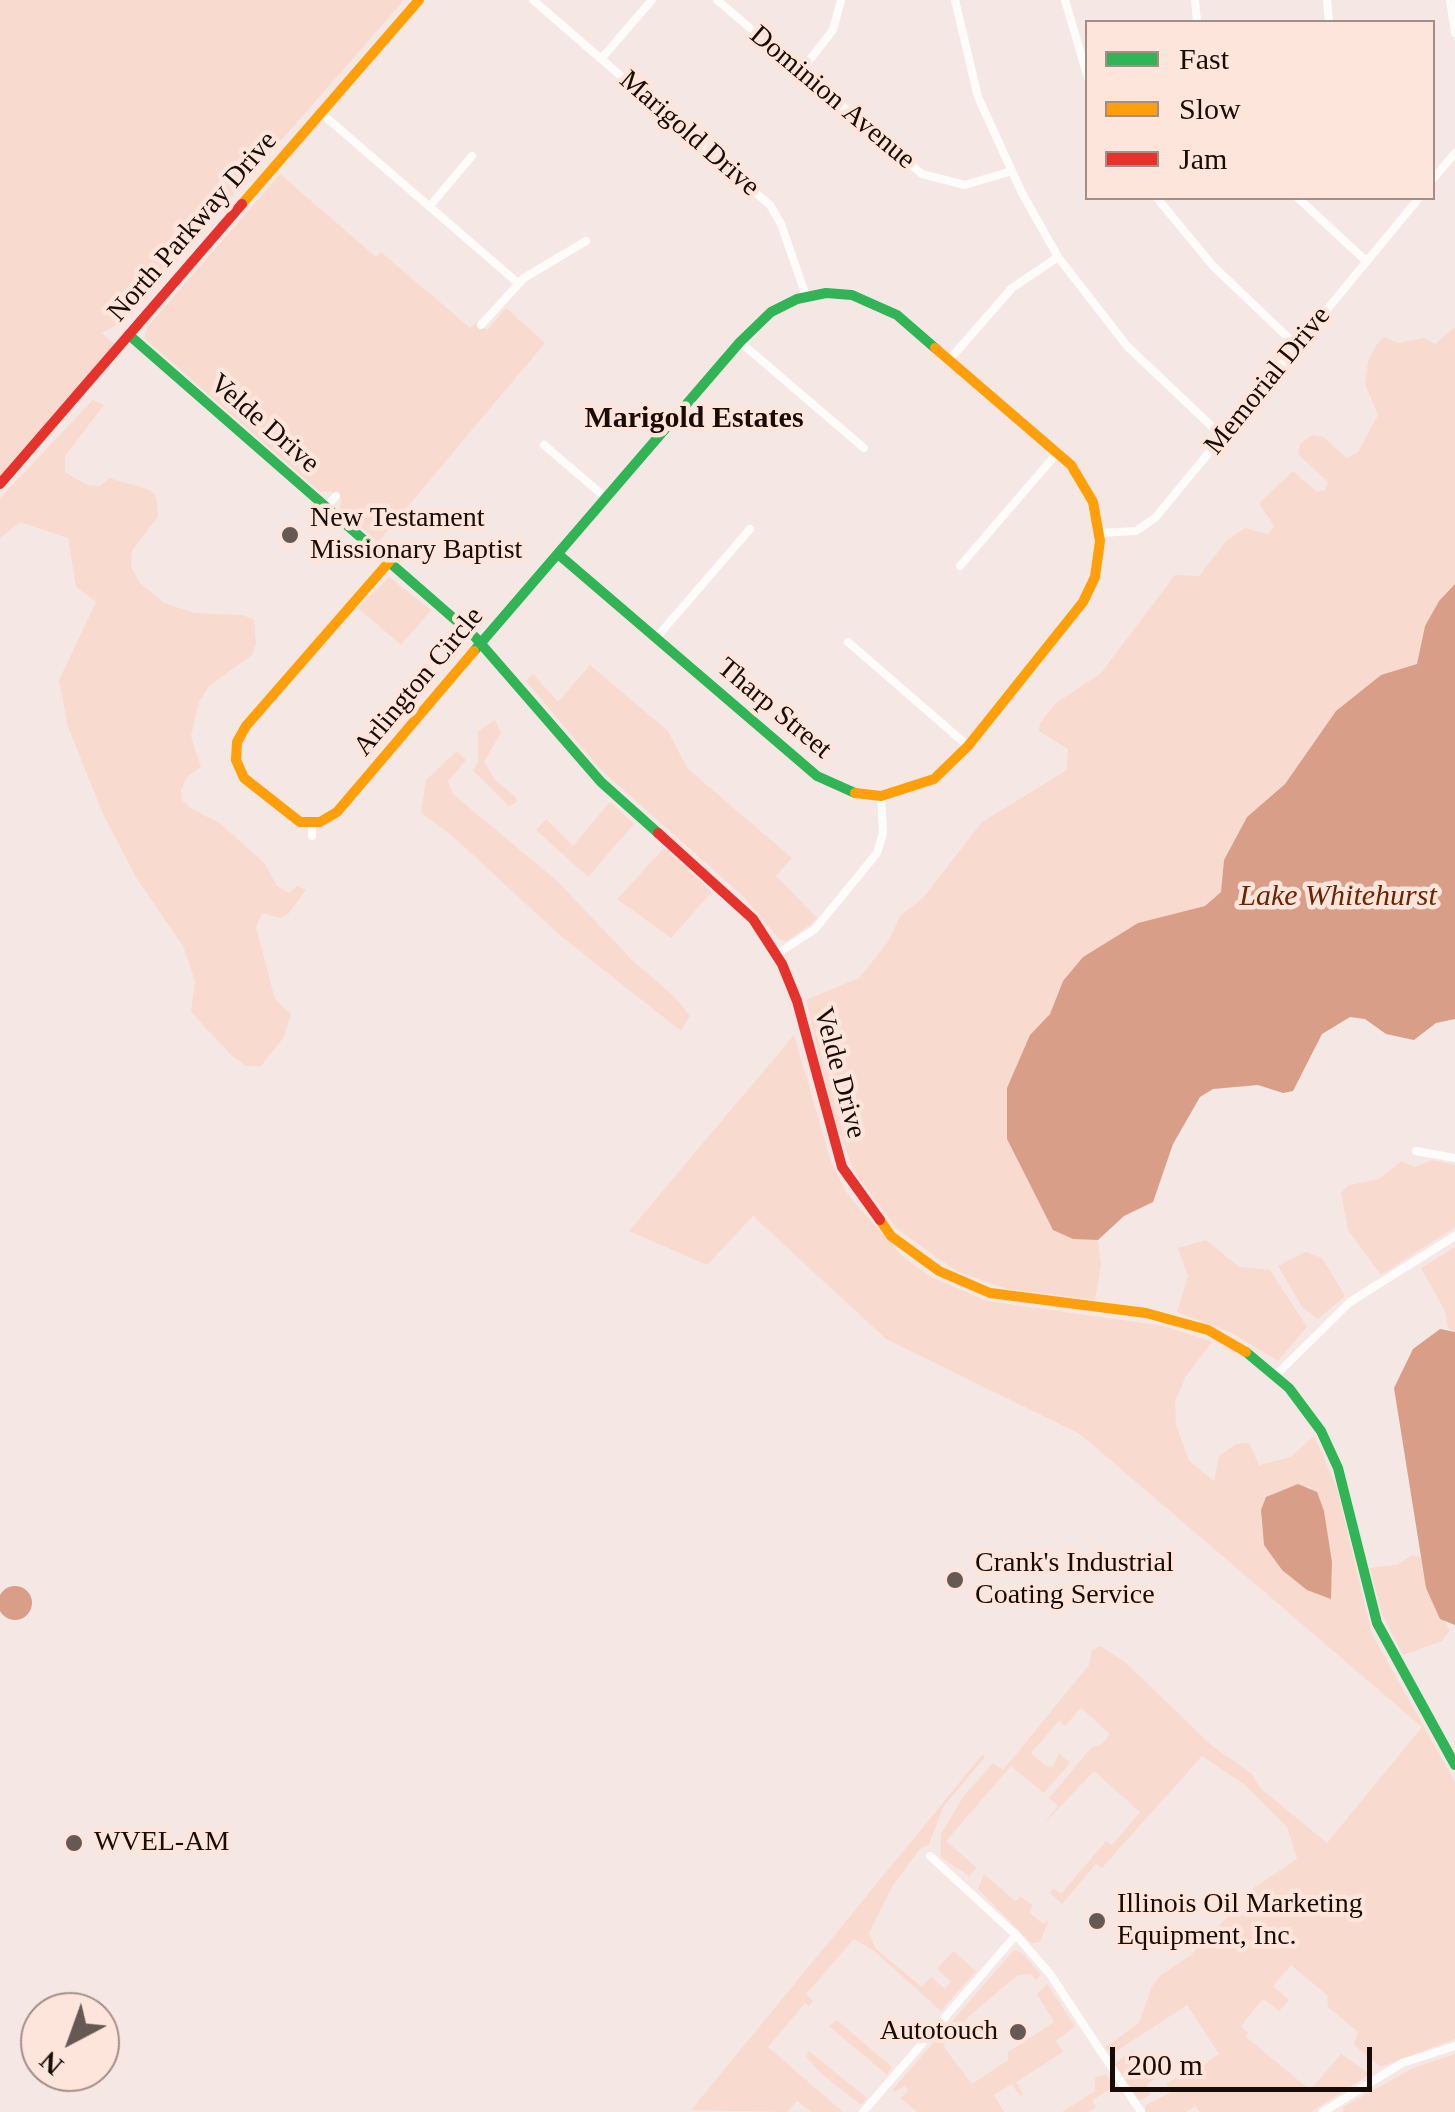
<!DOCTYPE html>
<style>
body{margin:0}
#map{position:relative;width:1455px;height:2112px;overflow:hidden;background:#f5e8e4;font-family:"Times New Roman",serif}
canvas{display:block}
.legend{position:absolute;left:1085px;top:20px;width:350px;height:180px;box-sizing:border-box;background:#fde5dc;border:2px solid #a28e87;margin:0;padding:12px 18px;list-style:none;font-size:30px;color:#190c07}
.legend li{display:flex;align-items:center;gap:20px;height:50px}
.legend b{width:50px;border:2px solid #a28e87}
.north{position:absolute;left:20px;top:1992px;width:100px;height:100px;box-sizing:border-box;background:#fde5dc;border:2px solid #a28e87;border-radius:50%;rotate:221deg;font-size:28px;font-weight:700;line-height:40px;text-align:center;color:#190c07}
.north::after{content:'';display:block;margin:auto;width:35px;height:45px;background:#665954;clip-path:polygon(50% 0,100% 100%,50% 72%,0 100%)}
.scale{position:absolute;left:1110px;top:2047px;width:262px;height:45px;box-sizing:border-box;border:5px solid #190c07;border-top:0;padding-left:12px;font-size:30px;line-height:35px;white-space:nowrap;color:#190c07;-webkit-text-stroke:8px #fde5dc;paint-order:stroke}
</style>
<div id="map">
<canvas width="1455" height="2112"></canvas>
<ul class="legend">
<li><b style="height:12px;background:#30b455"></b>Fast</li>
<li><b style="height:12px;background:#ff9f0a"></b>Slow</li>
<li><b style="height:12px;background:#e5322d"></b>Jam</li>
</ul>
<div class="north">N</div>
<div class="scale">200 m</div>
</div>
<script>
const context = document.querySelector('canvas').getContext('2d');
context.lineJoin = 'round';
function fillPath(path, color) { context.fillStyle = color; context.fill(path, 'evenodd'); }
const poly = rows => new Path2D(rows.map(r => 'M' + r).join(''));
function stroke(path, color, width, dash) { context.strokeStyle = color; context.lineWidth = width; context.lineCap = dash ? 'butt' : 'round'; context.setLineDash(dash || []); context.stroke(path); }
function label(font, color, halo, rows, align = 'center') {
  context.font = font + ' "Times New Roman",serif'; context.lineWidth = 9; context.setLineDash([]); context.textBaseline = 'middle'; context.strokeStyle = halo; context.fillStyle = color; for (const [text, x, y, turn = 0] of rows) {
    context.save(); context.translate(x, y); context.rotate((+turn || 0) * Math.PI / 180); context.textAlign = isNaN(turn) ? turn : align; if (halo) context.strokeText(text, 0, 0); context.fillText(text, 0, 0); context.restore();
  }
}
fillPath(poly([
 [0,0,404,0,123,321,102,333,118,347,0,483],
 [280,174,376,257,381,252,470,328,476,322,487,330,506,308,545,343,378,542,340,508,341,499,331,491,320,492,144,338,148,326],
 [1455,327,1455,584,1439,601,1425,626,1417,665,1381,675,1336,711,1285,784,1247,817,1224,860,1221,892,1206,906,1138,923,1083,957,1063,981,1050,1014,1030,1035,1073,1239,1098,1240,1101,1265,1095,1300,1007,1289,956,1271,897,1229,854,1171,835,1121,806,1000,859,978,888,942,900,916,923,898,982,822,1067,770,1068,749,1039,731,1040,723,1056,703,1101,673,1175,575,1199,576,1227,540,1245,528,1268,534,1274,526,1259,503,1293,471,1317,492,1325,490,1328,482,1298,454,1300,444,1312,435,1323,437,1347,458,1358,452,1378,415,1365,384,1368,362,1377,344,1384,337,1398,343,1424,338,1435,344],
 [93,400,104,405,65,456,65,472,87,485,100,486,109,478,150,490,156,497,158,516,132,551,131,566,139,582,164,603,194,613,243,615,254,620,256,644,252,655,209,686,199,702,191,736,201,767,187,777,181,790,182,800,192,809,221,824,265,864,277,886,289,893,297,886,306,890,288,914,281,918,262,913,256,927,275,999,291,1014,284,1037,261,1066,246,1066,232,1056,191,1012,195,981,183,946,137,879,103,814,68,727,59,680,96,602,76,587,68,538,20,522,0,538,0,498],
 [389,577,431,610,401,645,358,608],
 [590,665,668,731,687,768,792,858,776,876,817,918,810,925,786,941,779,939,743,896,600,769,526,681,533,674,558,702],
 [495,720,501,733,484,762,496,781,516,797,517,802,509,806,473,770,478,762,478,731],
 [457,751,466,760,448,781,453,794,557,881,633,961,676,998,690,1016,681,1031,562,937,450,834,421,813,426,780],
 [610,802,634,824,588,877,536,830,546,819,573,846],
 [664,848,712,892,671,938,617,899],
 [794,1035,831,1162,848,1195,901,1255,929,1276,987,1301,1164,1326,1212,1342,1186,1376,1175,1401,1176,1425,1189,1461,1214,1481,1219,1456,1236,1444,1249,1443,1259,1465,1291,1457,1314,1436,1336,1485,1372,1634,1455,1782,1455,2039,1381,2067,1354,2045,1358,2032,1328,2007,1327,1995,1291,1965,1273,1986,1289,2000,1279,2011,1263,1999,1241,2026,1248,2033,1245,2036,1310,2090,1341,2054,1370,2074,1311,2112,1200,2112,1195,2106,1186,2112,1145,2112,1146,2105,1171,2092,1166,2084,1177,2077,1180,2080,1219,2054,1187,2005,1115,2052,1104,2048,1139,2023,1152,1986,1161,1975,1191,1955,1231,1913,1246,1907,1252,1889,1297,1859,1287,1827,1245,1785,1202,1756,1102,1868,1096,1864,1062,1904,1050,1893,1054,1888,1061,1894,1106,1841,1112,1845,1140,1812,1094,1771,1041,1827,1058,1806,1049,1798,1092,1747,1101,1745,1110,1734,1081,1708,1065,1726,1059,1721,1031,1753,1046,1766,1053,1767,1059,1753,1070,1763,1044,1793,1011,1766,946,1841,977,1868,969,1876,941,1857,941,1834,963,1797,993,1763,1003,1770,1089,1665,1092,1650,1100,1646,1125,1662,1211,1745,1252,1774,1260,1788,1327,1843,1422,1727,1080,1434,886,1339,753,1216,707,1265,629,1231],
 [1310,1486,1324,1512,1333,1580,1282,1570,1264,1545,1261,1510],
 [1432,1160,1455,1165,1455,1227,1381,1275,1348,1230,1341,1193,1349,1185,1379,1179,1401,1161,1415,1167],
 [1206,1240,1239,1267,1270,1270,1307,1327,1278,1361,1230,1332,1177,1312,1188,1276,1178,1248],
 [1455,1247,1455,1332,1448,1328,1445,1311,1421,1268],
 [1306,1252,1322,1258,1345,1296,1318,1319,1302,1307,1278,1266],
 [1412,1555,1421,1557,1426,1588,1450,1630,1442,1641,1403,1655,1382,1614,1370,1568,1397,1565],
 [983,1754,985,1757,943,1807,929,1844,919,1850,892,1887,869,1933,876,1949,922,1987,931,1977,945,1989,951,1982,937,1969,953,1951,976,1971,941,2011,874,1951,854,1939,806,1994,813,2001,809,2006,805,2003,768,2047,843,2112,811,2112,797,2101,787,2112,691,2110],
 [984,1874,1015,1901,1021,1897,1032,1905,1030,1913,1043,1924,1049,1920,1040,1942,1031,1943,978,1889],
 [1014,1950,1022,1953,1041,1975,1036,1980,1031,1974,1018,1975,970,2015,943,2046,972,2084,1008,2060,1008,2052,1054,2022,1037,1994,1047,1984,1075,2026,1056,2041,1063,2052,1016,2082,1023,2094,1020,2096,1012,2084,994,2095,1004,2112,917,2112,900,2098,908,2092,905,2086,894,2092,893,2089],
 [837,2020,892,2067,887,2075,829,2026],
 [1132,2050,1155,2079,1147,2084,1151,2094,1142,2100,1138,2100,1115,2064],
 [809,2051,867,2098,861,2105,823,2075,806,2057],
 [1455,2054,1455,2112,1343,2112,1343,2107,1413,2068],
 [1106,2074,1114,2087,1092,2100,1096,2107,1088,2112,1062,2112,1095,2091,1095,2078]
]), '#f8dacf');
fillPath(poly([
 [1455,584,1455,1019,1436,1023,1414,1040,1386,1034,1365,1019,1350,1017,1322,1034,1293,1091,1283,1093,1258,1085,1213,1089,1200,1097,1173,1144,1153,1202,1124,1216,1098,1240,1073,1239,1053,1230,1007,1139,1007,1088,1030,1035,1050,1014,1063,981,1083,957,1138,923,1205,906,1221,892,1224,860,1247,817,1285,784,1336,711,1381,675,1417,664,1425,626,1439,601],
 [1440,1329,1455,1332,1455,1625,1440,1619,1426,1588,1394,1388,1413,1349],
 [1298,1484,1317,1492,1324,1511,1332,1562,1331,1599,1307,1590,1282,1570,1264,1545,1261,1510,1266,1497],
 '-2 1603a17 17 0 1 1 34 0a17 17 0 1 1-34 0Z'
]), '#d89e88');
stroke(poly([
 [533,0,770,205,781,224,806,296],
 [717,0,922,174,965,185,1012,171],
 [955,0,978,97,1022,193,1058,257,1127,346,1223,437],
 [1065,0,1088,78],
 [1195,0,1197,22],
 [1327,0,1329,22],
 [1450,0,1455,33],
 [601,59,652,0],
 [800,72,833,30,841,0],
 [321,113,518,283],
 [1432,180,1455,153],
 [1157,198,1213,266,1297,346],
 [1298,198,1366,261],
 [429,207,472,156],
 [481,325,524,278,586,241],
 [740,342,864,448],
 [950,359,1012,288,1058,257],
 [544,445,606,498],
 [326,507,336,496],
 [1099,533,1136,531,1155,518,1419,198],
 [960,566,1058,452],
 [656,638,750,529],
 [848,642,968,746],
 [312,823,312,836],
 [777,954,815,929,877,853,883,833,881,796],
 [1416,1151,1455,1158],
 [1276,1375,1350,1302,1455,1236],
 [930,1856,1016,1935,1050,1974,1141,2112],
 [863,2112,1016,1935],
 [1323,2112,1402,2063,1455,2046]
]), '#fefcfb', 8);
stroke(poly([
 [129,335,475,637,601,782,658,833],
 [558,554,817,776,855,793],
 [474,651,740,342,771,312,797,299,826,293,852,295,897,315,935,348],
 [1246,1352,1289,1388,1321,1431,1338,1468,1377,1623,1455,1765]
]), '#30b455', 10);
stroke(poly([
 [242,204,419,0],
 [389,562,246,726,237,742,236,760,244,778,300,822,320,822,337,812,474,651],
 [855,793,881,796,934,779,968,746,1083,602,1095,577,1100,541,1093,502,1071,465,935,348],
 [880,1220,891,1236,939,1271,990,1293,1146,1313,1208,1330,1246,1352]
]), '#ff9f0a', 10);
stroke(poly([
 [0,484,242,204],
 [658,833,753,919,782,964,797,1001,842,1167,880,1220]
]), '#e5322d', 10);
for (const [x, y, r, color] of [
 [290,535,10,"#665954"],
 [955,1580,10,"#665954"],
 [74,1843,10,"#665954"],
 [1097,1921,10,"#665954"],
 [1018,2032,10,"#665954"]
]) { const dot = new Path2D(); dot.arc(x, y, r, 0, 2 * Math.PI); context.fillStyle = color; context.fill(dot); stroke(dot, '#fde5dc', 4); }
label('28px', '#190c07', '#fde5dc', [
 ["Dominion Avenue",832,98,40],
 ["Marigold Drive",689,134,41],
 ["North Parkway Drive",193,227,-49],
 ["Memorial Drive",1268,381,-51],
 ["Velde Drive",264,424,41],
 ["Arlington Circle",419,682,-50],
 ["Tharp Street",774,709,40],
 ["Velde Drive",839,1073,75]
]);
label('28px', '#190c07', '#fde5dc', [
 ["New Testament",310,519],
 ["Missionary Baptist",310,551],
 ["Crank's Industrial",975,1564],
 ["Coating Service",975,1596],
 ["WVEL-AM",94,1843],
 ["Illinois Oil Marketing",1117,1905],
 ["Equipment, Inc.",1117,1937],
 ["Autotouch",998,2032,"right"]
], 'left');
label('bold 30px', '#190c07', '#fde5dc', [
 ["Marigold Estates",694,419]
]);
label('italic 30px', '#6b2400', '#fde5dc', [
 ["Lake Whitehurst",1338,897]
]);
</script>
